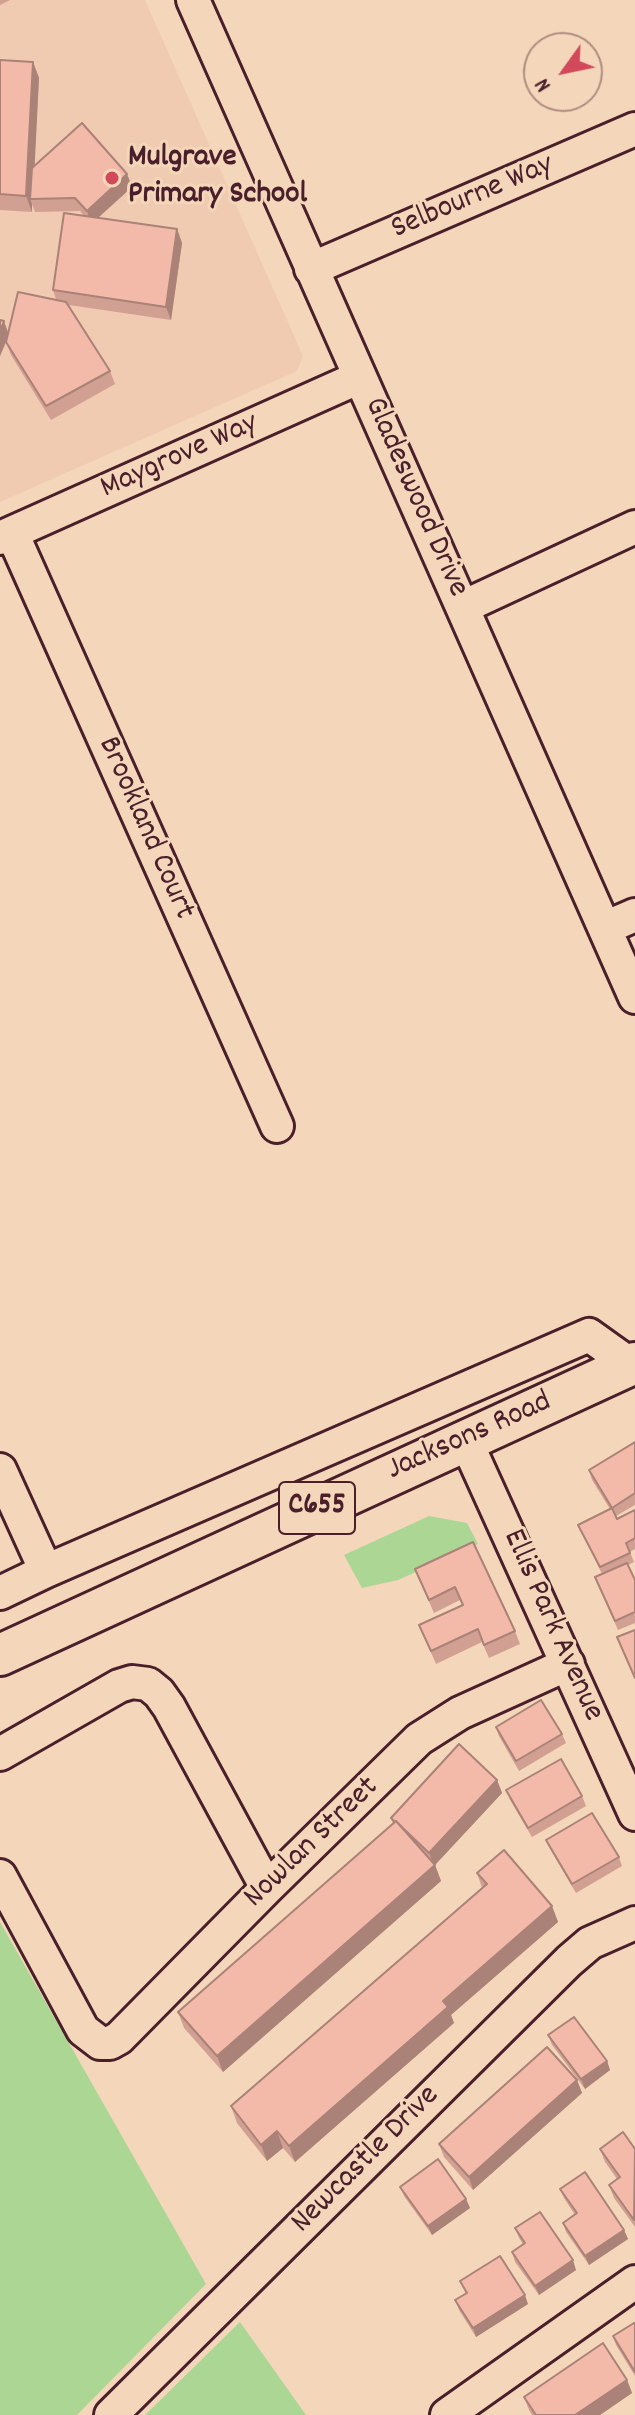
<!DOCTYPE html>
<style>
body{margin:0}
#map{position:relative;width:635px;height:2415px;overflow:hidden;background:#f4d7ba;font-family:Dekko,sans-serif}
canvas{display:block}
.north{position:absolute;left:523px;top:32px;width:80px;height:80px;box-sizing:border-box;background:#f4d7ba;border:2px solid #b08d81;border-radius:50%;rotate:237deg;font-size:22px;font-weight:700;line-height:32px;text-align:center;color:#4a1f2b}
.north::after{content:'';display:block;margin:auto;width:28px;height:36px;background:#d1495b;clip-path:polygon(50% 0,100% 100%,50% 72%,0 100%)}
</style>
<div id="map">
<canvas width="635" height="2415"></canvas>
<div class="north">N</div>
</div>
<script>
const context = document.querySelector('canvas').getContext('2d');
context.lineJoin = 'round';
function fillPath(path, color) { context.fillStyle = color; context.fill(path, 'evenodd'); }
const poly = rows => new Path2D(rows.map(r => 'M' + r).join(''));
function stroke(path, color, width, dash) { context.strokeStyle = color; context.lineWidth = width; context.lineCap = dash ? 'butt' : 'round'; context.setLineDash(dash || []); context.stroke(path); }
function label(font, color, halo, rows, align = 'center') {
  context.font = font + ' Dekko,sans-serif'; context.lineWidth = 6; context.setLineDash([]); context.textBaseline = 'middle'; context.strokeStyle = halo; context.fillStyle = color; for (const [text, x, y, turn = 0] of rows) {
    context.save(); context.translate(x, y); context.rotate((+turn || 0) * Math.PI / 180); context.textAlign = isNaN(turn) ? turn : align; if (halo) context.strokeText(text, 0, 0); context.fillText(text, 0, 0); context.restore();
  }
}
fillPath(poly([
 [0,0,145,0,303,356,297,371,0,502]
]), '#f1cab2');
fillPath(poly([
 [429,1516,467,1523,478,1544,398,1580,362,1588,344,1555],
 [0,1922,206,2284,77,2415,0,2415],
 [240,2322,306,2415,145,2415]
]), '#abd694');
const minor = poly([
 [193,0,635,997],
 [311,269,635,129],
 [12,533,277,1126],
 [0,538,360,377],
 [463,607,635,527],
 [605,928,635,915],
 [465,1439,635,1814],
 [0,1470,46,1571],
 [0,1593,46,1571,589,1335,631,1365],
 [0,1754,119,1686,132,1682,148,1684,159,1693,169,1707,267,1888],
 [0,1876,83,2030,100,2043,110,2043,119,2038,267,1888,419,1739,460,1713,568,1664],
 [111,2415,569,1961,590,1943,635,1923],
 [447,2415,635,2282]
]);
const major = poly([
 [0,1655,635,1363]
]);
stroke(minor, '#4a1f2b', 38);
stroke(major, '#4a1f2b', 46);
stroke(minor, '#f4d7ba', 32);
stroke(major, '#f4d7ba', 40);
fillPath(poly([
 [0,0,10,0,0,5],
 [0,60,33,62,39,78,34,166,127,174,132,187,98,218,177,229,182,243,171,320,69,305,110,371,115,384,51,420,11,355,6,341,0,356,0,320,8,333,56,299,53,290,84,216,80,211,35,212,32,204,32,212,0,210],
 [635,1442,635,1505,616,1516,617,1519,635,1510,635,1549,630,1552,634,1562,628,1565,635,1580,635,1623,618,1630,595,1577,602,1574,578,1525,610,1509,592,1480,589,1470],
 [473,1542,515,1631,520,1644,489,1658,482,1642,436,1664,419,1625,462,1605,460,1600,434,1613,415,1569],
 [496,1727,562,1734,566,1743,519,1771,499,1736],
 [497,1780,502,1793,435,1865,441,1881,223,2072,184,2028,178,2012,393,1824,391,1818],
 [506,1790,582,1796,586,1806,532,1837,510,1800],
 [546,1840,619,1857,622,1866,576,1893,550,1849],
 [477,1873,552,1906,558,1922,451,2015,454,2023,295,2162,283,2148,267,2161,237,2123,231,2106,482,1888],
 [548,2035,607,2061,610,2070,585,2089,552,2045],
 [577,2080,582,2093,473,2190,444,2157,439,2144],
 [600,2149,635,2149,635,2227,614,2198,609,2185,617,2179,605,2162],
 [400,2187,466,2199,470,2208,432,2235,404,2196],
 [560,2189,624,2230,628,2239,589,2265,566,2232,563,2223,575,2215,564,2198],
 [515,2228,576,2270,539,2295,515,2262,512,2252,523,2244,519,2238],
 [460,2281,528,2304,476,2337,459,2310,455,2300,466,2294],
 [635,2324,635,2376,616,2345,613,2336],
 [627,2380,632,2393,600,2415,532,2415,529,2410,524,2397]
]), '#d1a092');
fillPath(poly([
 [33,62,39,78,33,199,30,199,32,204,32,212,26,196],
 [127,174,132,187,91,224,87,211],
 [177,229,182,243,171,320,166,307],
 [4,321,9,335,0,356,0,331],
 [497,1780,502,1793,435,1865,441,1881,223,2072,217,2056,434,1866,429,1853],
 [552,1906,558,1922,451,2015,454,2023,295,2162,289,2146,443,2001],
 [607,2061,610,2070,585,2089,581,2079],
 [577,2080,582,2093,473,2190,469,2177],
 [277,2131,283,2148,267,2161,261,2145],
 [466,2199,470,2208,432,2235,428,2226],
 [624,2230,628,2239,589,2265,585,2256],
 [573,2260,576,2270,539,2295,535,2286],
 [525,2295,528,2304,476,2337,473,2328],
 [627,2380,632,2393,600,2415,575,2415]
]), '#aa8277');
const building = poly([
 [0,60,33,62,26,196,0,194,0,60],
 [82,123,127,174,87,211,75,198,30,199,32,168,82,123],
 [64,213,177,229,166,307,53,290,64,213],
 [18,292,66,302,110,371,46,406,6,342,18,292],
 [0,320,4,321,0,331,0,320],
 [635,1442,635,1493,612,1508,589,1470,635,1442],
 [612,1508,617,1519,635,1510,635,1538,626,1543,630,1553,600,1567,578,1525,612,1508],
 [473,1542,515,1631,484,1645,478,1629,431,1651,419,1625,463,1605,455,1587,429,1600,415,1569,473,1542],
 [627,1563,635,1580,635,1612,615,1621,595,1577,627,1563],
 [635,1630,635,1678,617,1637,635,1630],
 [541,1700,562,1734,516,1761,496,1727,541,1700],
 [459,1744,497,1780,429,1853,405,1830,396,1821,395,1822,391,1818,459,1744],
 [561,1759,582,1796,528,1828,506,1790,561,1759],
 [592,1813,619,1857,572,1884,546,1840,592,1813],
 [396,1821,435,1865,217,2056,178,2012,396,1821],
 [504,1850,552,1906,443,2001,448,2007,289,2146,277,2131,261,2145,231,2106,487,1884,477,1873,504,1850],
 [574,2017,607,2061,581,2079,548,2035,574,2017],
 [547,2047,577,2080,469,2177,439,2144,547,2047],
 [623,2132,635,2149,634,2220,609,2185,620,2177,600,2149,623,2132],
 [438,2159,466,2199,428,2226,400,2187,438,2159],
 [585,2172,624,2230,585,2256,563,2223,577,2213,560,2189,585,2172],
 [540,2212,573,2260,535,2286,512,2252,525,2243,515,2228,540,2212],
 [500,2256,525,2295,473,2328,455,2300,467,2293,460,2281,500,2256],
 [634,2323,635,2324,635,2372,613,2336,634,2323],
 [603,2343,627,2380,575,2415,536,2415,524,2397,603,2343]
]);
fillPath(building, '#f3baaa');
stroke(building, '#aa8277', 2);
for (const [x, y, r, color] of [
 [112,178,8,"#d1495b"]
]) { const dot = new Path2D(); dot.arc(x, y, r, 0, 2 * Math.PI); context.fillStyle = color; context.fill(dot); stroke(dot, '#f4d7ba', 3); }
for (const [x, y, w] of [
 [317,1508,76]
]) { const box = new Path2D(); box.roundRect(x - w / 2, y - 26, w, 52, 6); context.fillStyle = '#f4d7ba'; context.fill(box); stroke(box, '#4a1f2b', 2); }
label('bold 30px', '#4a1f2b', null, [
 ["C655",317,1508]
]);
label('bold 32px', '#4a1f2b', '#f4d7ba', [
 ["Mulgrave",128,160],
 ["Primary School",128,197]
], 'left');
label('32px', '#4a1f2b', '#f4d7ba', [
 ["Selbourne Way",473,199,-23],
 ["Maygrove Way",180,458,-24],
 ["Gladeswood Drive",414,498,66],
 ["Brookland Court",144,829,66],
 ["Jacksons Road",470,1438,-24],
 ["Ellis Park Avenue",551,1626,66],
 ["Nowlan Street",313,1844,-44],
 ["Newcastle Drive",367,2161,-45]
]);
</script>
